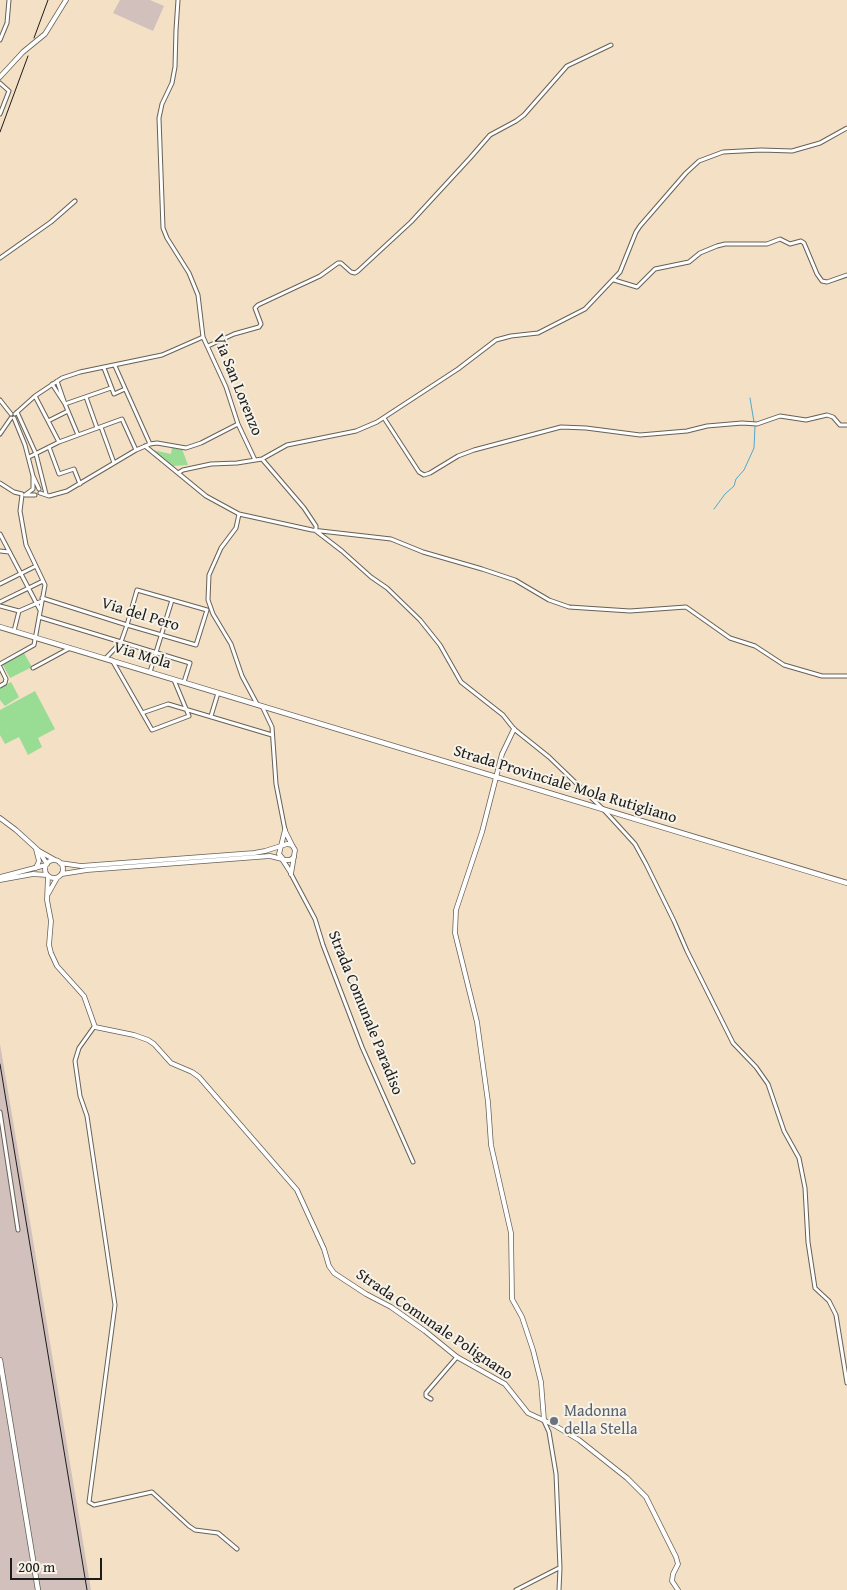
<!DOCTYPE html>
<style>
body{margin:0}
#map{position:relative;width:847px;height:1590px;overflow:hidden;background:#f3e0c5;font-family:"Gentium Book Plus",serif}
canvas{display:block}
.scale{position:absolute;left:10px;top:1558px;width:92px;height:22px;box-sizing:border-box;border:2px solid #1c1c1c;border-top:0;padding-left:6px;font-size:15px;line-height:18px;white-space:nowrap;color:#1c1c1c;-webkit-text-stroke:4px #f7f3e8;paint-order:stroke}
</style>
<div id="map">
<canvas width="847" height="1590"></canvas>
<div class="scale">200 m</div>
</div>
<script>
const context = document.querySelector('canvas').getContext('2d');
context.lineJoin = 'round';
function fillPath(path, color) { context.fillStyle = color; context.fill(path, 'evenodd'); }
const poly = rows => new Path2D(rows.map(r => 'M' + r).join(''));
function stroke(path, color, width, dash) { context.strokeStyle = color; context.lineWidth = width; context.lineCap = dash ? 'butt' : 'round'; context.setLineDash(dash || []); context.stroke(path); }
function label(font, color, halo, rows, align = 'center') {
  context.font = font + ' "Gentium Book Plus",serif'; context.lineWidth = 4; context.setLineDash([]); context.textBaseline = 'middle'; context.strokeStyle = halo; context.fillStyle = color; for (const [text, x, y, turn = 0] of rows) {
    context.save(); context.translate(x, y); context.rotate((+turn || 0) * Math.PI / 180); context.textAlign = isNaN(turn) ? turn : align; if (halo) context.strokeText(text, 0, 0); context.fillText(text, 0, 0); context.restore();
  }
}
fillPath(poly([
 [120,0,150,0,164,6,153,31,113,13],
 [0,1044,31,1228,91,1590,0,1590]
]), '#d1c0bc');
fillPath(poly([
 [172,447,182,449,188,465,173,466,153,450,171,454],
 [24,653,32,667,10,678,3,665],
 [11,682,19,697,5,706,0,700,0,688],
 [35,691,55,729,38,738,42,747,28,755,19,737,5,744,0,735,0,710]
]), '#99dc94');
stroke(poly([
 [750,398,754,422],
 [714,509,725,494,734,486,736,479,744,470,754,448,755,426]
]), '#4fa8cc', 1);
const minor = poly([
 [178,0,176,30,175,67,172,83,162,104,159,118,163,228,167,238,189,273,198,295,203,337,226,387,238,424,255,460],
 [0,40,7,23,9,0],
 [0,83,9,91,0,114],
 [0,258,51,222,75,201],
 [614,280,637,287,655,269,689,262,700,253,717,246,725,244,767,244,780,239,790,244,801,241,804,243,817,274,822,281,827,282,847,275],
 [208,346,234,334,259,327,261,324,255,308,258,305,320,276,338,263,341,263,351,272,355,273,358,271,411,222,470,158,490,135,516,121,524,115,567,66,611,45],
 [115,366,150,444],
 [104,368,114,394,125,389],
 [57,381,65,404,111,388],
 [52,384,65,404,78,435],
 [35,396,59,442],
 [86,397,97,428],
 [0,400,11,414],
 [17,412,36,454,46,494],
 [15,414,35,396,62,378,80,372,162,355,203,337],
 [14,418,25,445,33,476],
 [384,418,419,472,424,475,430,473,458,456,474,450,561,427,586,428,640,435,687,431,707,426,742,423,757,424,780,416,806,420,827,415,833,417,840,425,847,425],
 [48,421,68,411],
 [101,427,114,463],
 [0,434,11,418],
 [145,446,206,496,239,514,312,530,391,539,423,552,482,569,515,580,549,600,569,607,630,611,686,607,730,638,755,646,784,665,822,676,847,676],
 [49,447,59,474,74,469,80,484],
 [29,457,59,442,122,419,136,450],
 [262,459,304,508,316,526,316,531,342,551,371,577,387,588,420,620,440,645,461,682,503,715,514,729,549,757,603,809,635,844,646,864,674,921,687,951,733,1043,756,1067,768,1084,784,1131,799,1158,805,1188,808,1242,815,1288,829,1301,836,1315,847,1383],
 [178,473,183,470,211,464,237,463,262,459,287,445,356,431,377,422,458,369,496,340,511,336,538,333,585,309,620,272,636,232,640,226,686,173,699,161,723,152,761,150,792,151,820,143,847,128],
 [0,483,14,492,22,494],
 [40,493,49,496,67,491,136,450,150,444,157,443,186,448,201,443,238,424],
 [35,495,25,495,33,489,33,476,39,489],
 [239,514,236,528,221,548,209,575,208,600,213,614,231,644,242,676,257,704],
 [0,534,40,610],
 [0,551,9,552],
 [0,584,36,566],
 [42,598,127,625,196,645,207,610,137,590,127,625,121,642,106,658],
 [0,602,43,581],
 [0,606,19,611],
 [39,617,190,663,184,682],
 [14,631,19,611,42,601],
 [112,660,152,730,189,716,174,680],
 [0,664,34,645,45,585,26,545,20,511,22,495],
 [0,667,6,679,5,683,0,686],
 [33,668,70,648],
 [150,672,172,600],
 [262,706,272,727,276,784,285,830],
 [142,713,168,704,272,735],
 [211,716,218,693],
 [291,874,315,919,323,945,362,1047,413,1162],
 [94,1027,79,1048,75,1061,80,1096,87,1116,115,1305,89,1502,94,1505,152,1492,189,1526,195,1530,218,1533,237,1549],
 [0,1112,18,1230],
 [431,1399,426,1396,426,1393,457,1357],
 [544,1421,549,1432,556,1474,560,1568,559,1590],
 [516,1590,559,1568]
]);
const tertiary = poly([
 [0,77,23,52,45,34,66,0],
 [514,729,502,754,482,832,456,910,455,933,477,1022,488,1102,491,1145,511,1233,512,1299,522,1317,533,1350,541,1382,544,1420],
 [0,818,16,830,39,851,55,860],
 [285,830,279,854,284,860,290,860,294,857],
 [285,831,292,845],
 [36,849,39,861,36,868],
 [40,853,47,864],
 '45 869a9 9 0 1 1 18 0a9 9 0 1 1-18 0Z',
 [60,863,81,866,254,853,265,851,287,844,292,845,295,850,291,874],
 [62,874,87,870,270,856,282,859,291,873],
 [48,876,47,900,51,921,49,945,51,953,57,966,84,996,95,1027,134,1035,148,1040,154,1044,171,1063,192,1072,199,1077,297,1190,324,1249,329,1266,334,1273,366,1294,391,1307,425,1331,457,1357,505,1384,528,1413,554,1425,579,1440,627,1478,646,1497,676,1557,678,1564,673,1574,672,1581,678,1590],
 [0,877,46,865],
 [0,880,33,874,47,875],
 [48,894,57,878]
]);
const secondary = poly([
 [0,627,847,883],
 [0,1360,38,1590]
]);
stroke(minor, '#676157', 5);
stroke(tertiary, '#676157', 5.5);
stroke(secondary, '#676157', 6);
stroke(minor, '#fff', 3);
stroke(tertiary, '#fff', 4);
stroke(secondary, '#fff', 4.5);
stroke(poly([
 [34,38,48,0],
 [0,132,28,56],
 [0,1064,87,1590]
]), '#1c1c1c', 1);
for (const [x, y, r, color] of [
 [554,1421,5,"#6b7280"]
]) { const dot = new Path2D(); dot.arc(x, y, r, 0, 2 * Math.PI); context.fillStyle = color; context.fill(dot); stroke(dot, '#f7f3e8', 2); }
label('16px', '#1c1c1c', '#f7f3e8', [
 ["Via San Lorenzo",237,385,68],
 ["Via del Pero",140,615,17],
 ["Via Mola",142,656,17],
 ["Strada Provinciale Mola Rutigliano",565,785,17],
 ["Strada Comunale Paradiso",365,1013,68],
 ["Strada Comunale Polignano",434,1325,34]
]);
label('16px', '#5b616d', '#f7f3e8', [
 ["Madonna",564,1412],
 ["della Stella",564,1430]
], 'left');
</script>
